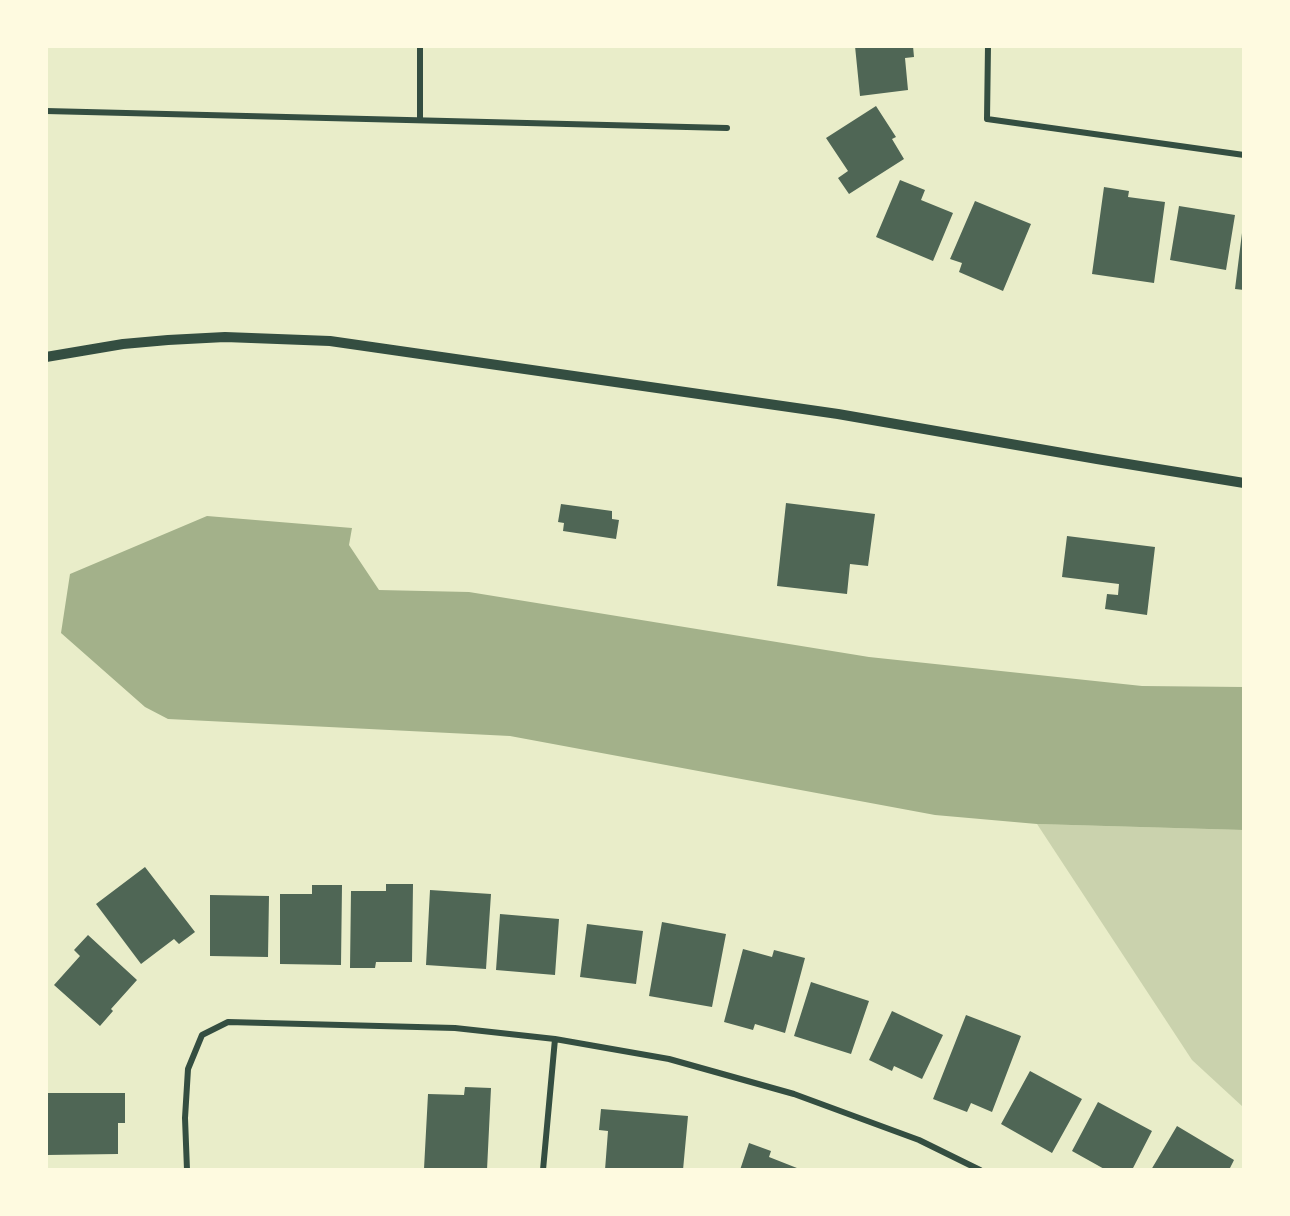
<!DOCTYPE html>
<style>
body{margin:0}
#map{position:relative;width:1290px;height:1216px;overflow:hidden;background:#e9edc9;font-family:"Playfair Display",serif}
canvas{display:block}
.frame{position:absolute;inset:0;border:48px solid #fefae0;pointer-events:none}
</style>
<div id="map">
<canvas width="1290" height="1216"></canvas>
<div class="frame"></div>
</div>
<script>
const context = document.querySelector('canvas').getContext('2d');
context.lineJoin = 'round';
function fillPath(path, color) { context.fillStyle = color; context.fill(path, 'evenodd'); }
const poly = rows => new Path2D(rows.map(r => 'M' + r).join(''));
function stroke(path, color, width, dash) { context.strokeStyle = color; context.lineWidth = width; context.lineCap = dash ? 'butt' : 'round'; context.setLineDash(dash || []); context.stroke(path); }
fillPath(poly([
 [1037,824,1243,830,1243,1107,1192,1060]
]), '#cad2ad');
fillPath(poly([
 [207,516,352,528,349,545,379,590,469,592,869,657,1142,686,1243,687,1243,830,1037,824,935,815,510,736,168,719,145,707,61,633,70,574]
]), '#a3b18a');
fillPath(poly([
 [855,46,913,46,914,57,905,58,908,90,860,96],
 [876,106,896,137,892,139,904,159,849,194,838,178,848,171,826,138],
 [900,180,925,190,921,200,953,213,933,261,876,237],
 [1104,187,1129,191,1128,197,1165,202,1154,283,1092,274],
 [975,201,1031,224,1003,291,959,272,962,263,950,259],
 [1179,206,1235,215,1226,270,1170,260],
 [1242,233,1244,233,1244,290,1235,289],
 [786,503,875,514,868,566,850,564,847,594,777,586],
 [561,504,612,511,612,519,619,520,616,539,563,531,564,523,558,522],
 [1067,536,1155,547,1147,615,1105,609,1107,594,1118,595,1119,584,1062,577],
 [145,867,195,932,179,944,174,939,141,964,96,904],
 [386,884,413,884,412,962,376,962,375,968,350,968,351,891,386,891],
 [312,885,342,885,341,965,280,964,280,894,312,894],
 [430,890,491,894,486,969,426,965],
 [210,895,269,896,268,957,210,956],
 [500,914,559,919,555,975,496,970],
 [662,922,726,934,712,1007,649,996],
 [587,924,643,931,636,984,580,977],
 [88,935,137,980,111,1009,113,1011,100,1026,54,985,80,956,74,950],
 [743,949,772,957,774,950,805,958,785,1033,755,1024,753,1030,724,1022],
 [811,982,869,1001,851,1054,794,1036],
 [892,1011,943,1035,922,1079,894,1066,892,1071,869,1060],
 [966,1015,1021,1036,992,1112,971,1103,967,1112,933,1099],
 [1030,1071,1082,1099,1052,1153,1001,1124],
 [465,1087,491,1088,487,1170,424,1169,428,1094,464,1095],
 [48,1093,125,1093,125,1123,118,1123,118,1154,46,1155],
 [1098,1102,1152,1131,1132,1170,1106,1170,1072,1151],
 [601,1109,688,1116,683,1170,605,1170,608,1131,599,1130],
 [1177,1126,1234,1160,1229,1170,1151,1170],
 [749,1143,771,1151,769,1157,802,1170,740,1170]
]), '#4f6655');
stroke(poly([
 [420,46,420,120],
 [988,46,987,119,1244,155],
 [46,111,727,128],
 [187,1170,185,1118,188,1069,202,1035,228,1022,455,1028,555,1039,669,1059,794,1094,919,1140,980,1170],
 [543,1170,555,1039]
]), '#344e41', 6);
stroke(poly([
 [46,357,123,344,168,340,225,337,330,341,838,414,1097,459,1244,483]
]), '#344e41', 10);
</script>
